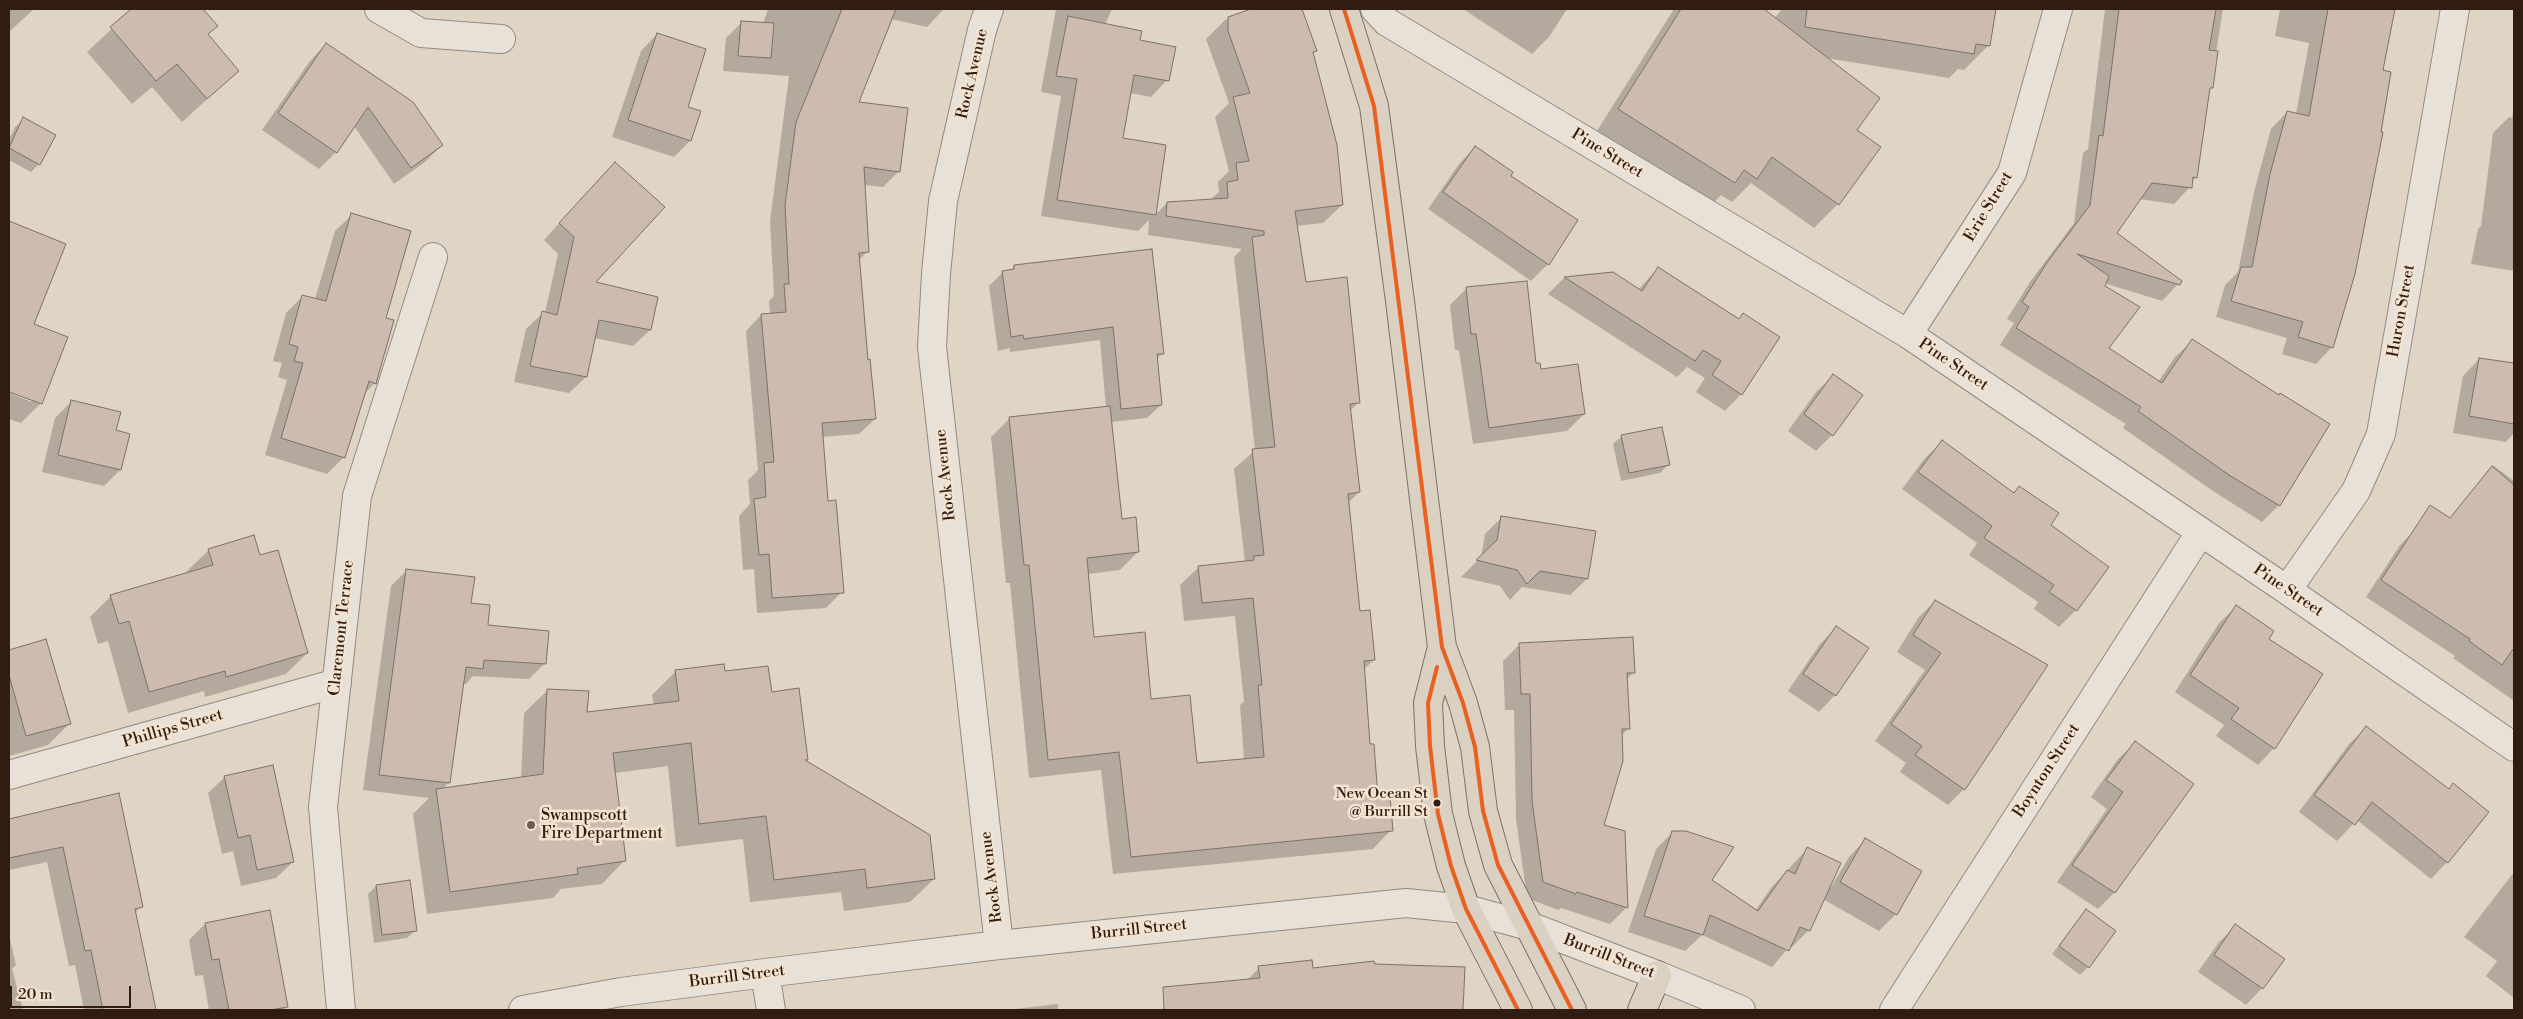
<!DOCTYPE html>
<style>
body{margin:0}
#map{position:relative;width:2523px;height:1019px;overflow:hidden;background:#e0d4c4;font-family:"Libre Bodoni",serif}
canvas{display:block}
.frame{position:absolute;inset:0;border:10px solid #311c12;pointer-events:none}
.scale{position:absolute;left:10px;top:986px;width:121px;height:22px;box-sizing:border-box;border:2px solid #311c12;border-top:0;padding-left:6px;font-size:15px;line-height:18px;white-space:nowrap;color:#311c12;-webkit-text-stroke:4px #f3e4d1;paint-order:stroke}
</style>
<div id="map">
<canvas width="2523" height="1019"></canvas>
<div class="frame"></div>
<div class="scale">20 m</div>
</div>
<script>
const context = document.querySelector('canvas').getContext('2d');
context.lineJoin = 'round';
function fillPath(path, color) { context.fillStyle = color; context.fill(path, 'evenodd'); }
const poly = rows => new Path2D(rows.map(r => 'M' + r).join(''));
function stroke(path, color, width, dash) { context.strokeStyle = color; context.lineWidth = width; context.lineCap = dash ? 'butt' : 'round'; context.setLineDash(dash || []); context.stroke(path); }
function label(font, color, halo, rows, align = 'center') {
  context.font = font + ' "Libre Bodoni",serif'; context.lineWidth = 5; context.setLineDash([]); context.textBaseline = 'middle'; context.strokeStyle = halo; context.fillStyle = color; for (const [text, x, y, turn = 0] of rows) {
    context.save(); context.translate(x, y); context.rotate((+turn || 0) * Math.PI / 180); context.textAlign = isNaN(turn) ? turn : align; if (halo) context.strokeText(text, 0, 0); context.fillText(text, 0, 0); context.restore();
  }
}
fillPath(poly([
 [9,9,34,9,9,32],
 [133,9,201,9,216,26,207,35,238,71,182,122,152,87,132,104,87,52],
 [768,9,944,9,927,27,891,19,858,103,899,171,883,187,864,185,868,251,859,260,866,361,875,419,859,434,821,437,827,503,842,592,826,608,757,613,754,569,743,570,739,516,750,504,748,480,758,470,746,331,761,315,770,314,769,301,774,296,770,221,789,76,723,71,726,38,742,22,763,24],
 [1056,9,1112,9,1105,25,1138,41,1167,80,1151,97,1130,93,1121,139,1164,146,1154,216,1167,203,1210,200,1219,192,1218,182,1229,171,1215,117,1229,103,1206,39,1225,20,1255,9,1300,9,1316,50,1312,54,1342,205,1323,223,1296,226,1305,283,1359,402,1350,411,1359,492,1348,503,1358,612,1374,660,1363,670,1369,745,1377,799,1391,830,1373,849,1113,874,1101,770,1029,778,1010,583,1006,583,991,437,1010,418,1106,408,1100,340,1010,352,1010,348,998,351,989,286,1003,272,1010,271,1015,266,1163,353,1156,360,1161,405,1147,418,1111,422,1121,520,1138,552,1120,570,1088,574,1093,638,1150,701,1196,764,1244,760,1240,705,1244,702,1235,616,1184,621,1180,585,1199,567,1245,562,1234,469,1255,450,1234,257,1242,249,1148,235,1149,220,1138,231,1041,216,1061,96,1041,92],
 [1463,9,1567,9,1549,37,1532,54],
 [1674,9,1740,9,1708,100,1782,9,1994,9,1988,46,1964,70,1958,69,1949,78,1826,58,1855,130,1838,204,1814,228,1751,183,1732,202,1721,195,1709,207,1595,134],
 [2105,9,2223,9,2196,177,2191,182,2190,187,2174,204,2139,199,2115,233,2178,284,2162,301,2104,283,2108,348,2158,382,2175,357,2192,341,2279,505,2262,522,2213,491,2123,428,2126,424,2000,345,2014,323,2007,319,2030,282,2074,223,2083,153,2088,149],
 [2280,9,2394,9,2332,347,2316,364,2282,354,2287,338,2216,317,2225,285,2238,272,2254,192,2271,129,2287,112,2296,114,2309,43,2275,36],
 [657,34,686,108,690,141,674,157,612,137,641,51],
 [326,44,442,145,425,162,394,184,354,126,336,152,319,169,262,130,310,61],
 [2514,104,2514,271,2471,264,2478,229,2481,226,2493,133,2509,117,2512,118],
 [24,119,39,164,31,172,9,160,9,139,15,127],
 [1475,147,1509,176,1548,264,1531,281,1428,209,1459,164],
 [599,180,594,283,650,330,633,346,594,338,586,377,569,393,514,382,526,329,543,313,545,313,558,254,544,240],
 [352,215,384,318,375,383,363,395,344,457,327,474,265,455,287,380,278,377,282,363,273,361,286,313,303,296,315,299,335,231],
 [9,223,64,245,32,325,41,403,21,423,9,419,9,393,32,402,32,399,9,390],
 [1658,268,1738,320,1741,394,1725,411,1696,392,1705,378,1687,367,1677,377,1548,294,1564,278,1612,273,1638,290],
 [1467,288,1540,371,1584,414,1567,431,1473,444,1459,350,1455,350,1450,305],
 [2479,359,2514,365,2514,433,2506,442,2453,433,2463,376],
 [1833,376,1832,435,1816,451,1788,431,1816,392],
 [71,402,114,431,129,435,120,470,104,486,42,472,55,418],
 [1622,436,1668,465,1660,473,1621,481,1613,444],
 [1942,442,2013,493,2019,487,2049,526,2076,610,2059,627,2034,609,2038,602,1969,555,1977,543,1902,489,1925,458],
 [2494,466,2514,481,2514,542,2458,508],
 [1502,517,1595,532,1587,579,1570,595,1522,587,1510,600,1500,586,1461,577,1481,557,1485,534],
 [2416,529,2514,604,2514,701,2453,658,2455,656,2366,597,2400,545],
 [209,550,259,557,307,653,286,674,205,697,204,691,128,713,108,641,98,644,90,617,111,596,188,574,187,571],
 [407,570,470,604,487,626,545,663,529,679,473,676,466,684,462,684,449,782,442,790,521,778,524,713,548,690,586,713,654,705,652,695,676,671,724,672,771,693,806,759,804,761,934,879,910,902,844,911,841,892,750,902,743,839,676,847,668,766,615,773,625,860,602,884,561,889,553,898,427,914,413,814,429,798,363,790,391,586],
 [1935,601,1964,789,1948,805,1900,772,1906,763,1875,741,1925,670,1897,652,1918,618],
 [2236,607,2267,639,2321,674,2274,748,2258,765,2216,736,2224,725,2175,692,2219,623],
 [1836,628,1835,695,1819,712,1788,691,1820,644],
 [45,641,69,724,48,745,9,756,9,652],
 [1520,644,1634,672,1627,679,1629,728,1621,736,1602,826,1627,907,1610,924,1561,908,1558,910,1527,898,1516,819,1514,710,1505,710,1503,661],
 [2366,728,2448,790,2453,785,2447,862,2431,879,2357,820,2337,841,2299,812,2349,744],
 [2135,743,2192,785,2114,893,2098,909,2057,882,2107,809,2091,797,2118,759],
 [225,777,293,862,276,878,241,886,233,851,222,854,208,793],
 [53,811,142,906,134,914,154,1010,84,1010,75,965,69,966,47,862,9,870,9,820],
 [1673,832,1711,880,1755,911,1771,888,1807,849,1831,887,1849,857,1865,840,1920,871,1896,914,1879,931,1823,899,1809,930,1792,947,1790,946,1772,967,1702,935,1685,951,1628,932,1656,849],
 [2514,872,2514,998,2486,976,2497,961,2464,937],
 [409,882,416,930,407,938,374,943,368,894,376,886],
 [2086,911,2088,967,2080,975,2052,954],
 [205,924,287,1006,283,1010,209,1010,203,975,195,976,189,940],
 [2236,926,2262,988,2246,1005,2198,972,2219,942],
 [9,935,16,965,12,969,23,1010,9,1010],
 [1374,965,1464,969,1462,1010,1161,1010,1176,995,1246,981,1259,968,1312,969],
 [1058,1004,1058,1010,1006,1010]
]), '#0003');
const building = poly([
 [131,9,203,9,218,26,208,34,239,71,207,99,177,64,156,81,110,27,131,9],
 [842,9,896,9,859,102,908,108,900,172,864,167,869,252,859,253,868,360,870,359,876,419,822,423,828,501,836,500,844,593,772,598,769,554,759,555,754,499,766,497,764,463,774,462,761,314,786,312,784,284,789,284,785,205,796,122,842,9],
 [1251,9,1302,9,1317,51,1313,52,1337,145,1343,205,1295,211,1306,282,1347,277,1360,403,1350,404,1360,492,1348,494,1360,611,1370,610,1375,660,1364,661,1370,744,1374,744,1378,798,1390,797,1393,831,1131,857,1119,752,1048,760,1029,565,1024,565,1009,417,1110,406,1122,519,1136,517,1139,552,1087,558,1094,637,1145,632,1151,699,1190,695,1197,763,1264,757,1258,685,1262,685,1253,598,1202,603,1198,566,1254,560,1254,556,1264,555,1252,449,1275,447,1252,237,1264,235,1264,231,1166,216,1167,202,1228,198,1227,182,1238,180,1236,163,1249,161,1233,97,1250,93,1228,31,1228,17,1251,9],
 [1681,9,1764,9,1880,98,1857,130,1881,147,1839,205,1772,157,1757,179,1744,170,1735,183,1618,109,1681,9],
 [1807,9,1996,9,1990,46,1976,44,1974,54,1805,27,1807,9],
 [2119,9,2216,9,2209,50,2218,51,2213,88,2210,88,2197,178,2193,177,2192,188,2152,183,2117,233,2182,281,2180,285,2077,254,2109,276,2105,286,2140,307,2109,348,2162,383,2192,339,2279,395,2280,393,2330,424,2280,506,2229,475,2138,411,2141,407,2016,328,2029,307,2022,302,2046,264,2090,205,2099,135,2103,136,2119,9],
 [2328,9,2395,9,2383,70,2391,72,2381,132,2383,132,2355,274,2333,348,2298,337,2303,322,2231,301,2241,267,2252,267,2270,174,2287,111,2309,116,2328,9],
 [1068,16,1142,31,1140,40,1176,47,1169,81,1134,75,1123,138,1166,145,1156,215,1057,200,1077,79,1056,76,1068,16],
 [741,21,774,23,771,58,738,56,741,21],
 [657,33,706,49,688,107,701,111,691,141,628,120,657,33],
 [326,43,413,102,443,145,411,168,368,107,337,153,278,113,326,43],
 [23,117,56,135,40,165,9,148,23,117],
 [1475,146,1513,172,1511,176,1578,220,1549,265,1443,192,1475,146],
 [615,162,665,207,596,282,658,297,651,330,599,320,587,377,530,366,542,311,557,315,574,237,559,223,615,162],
 [351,213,411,231,386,318,394,320,377,380,376,384,369,381,345,458,281,438,303,363,294,361,298,347,289,344,302,295,326,301,351,213],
 [9,221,66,244,34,324,68,337,42,404,9,392,9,221],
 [1152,249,1164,354,1157,354,1162,405,1121,409,1113,327,1024,339,1023,335,1011,337,1002,271,1014,269,1014,265,1152,249],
 [1658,267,1739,319,1743,313,1780,337,1742,395,1712,375,1721,361,1703,350,1695,361,1564,277,1613,272,1642,291,1658,267],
 [1527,281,1536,363,1540,363,1541,369,1578,364,1585,414,1489,428,1476,334,1471,334,1466,287,1527,281],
 [2479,358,2514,363,2514,424,2469,416,2479,358],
 [1833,374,1863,395,1833,436,1804,414,1833,374],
 [71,400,121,412,116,430,130,434,121,470,58,455,71,400],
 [1662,427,1670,465,1629,473,1621,435,1662,427],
 [1942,440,2014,493,2019,486,2059,513,2051,525,2109,567,2077,611,2049,592,2054,585,1984,538,1992,526,1918,472,1942,440],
 [2492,466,2514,485,2514,648,2502,665,2469,641,2470,639,2381,580,2430,505,2450,518,2492,466],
 [1501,516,1596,531,1588,579,1540,571,1527,584,1517,570,1476,560,1497,540,1501,516],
 [254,535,260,555,278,550,308,653,226,677,225,671,149,692,129,621,119,624,110,595,213,565,208,549,254,535],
 [406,569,475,577,471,603,490,605,488,625,549,631,546,664,484,660,483,669,466,667,450,783,379,775,406,569],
 [1935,600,2048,665,1965,790,1915,755,1922,746,1891,724,1941,653,1913,635,1935,600],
 [2236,605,2274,631,2269,639,2323,674,2275,749,2231,719,2239,708,2190,675,2236,605],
 [1836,626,1869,648,1836,696,1803,674,1836,626],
 [1633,637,1635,673,1627,673,1630,729,1622,729,1623,761,1604,825,1625,831,1628,908,1577,892,1576,894,1543,882,1532,801,1530,694,1521,694,1519,643,1633,637],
 [46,639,71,724,26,736,9,675,9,650,46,639],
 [724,664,725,671,768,666,772,692,799,688,808,760,805,760,930,835,935,879,867,888,865,869,774,880,766,816,699,824,691,743,613,753,626,861,577,868,578,874,450,892,436,789,543,774,547,689,589,691,587,712,679,701,675,670,724,664],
 [2366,726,2449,789,2453,783,2489,812,2448,863,2372,802,2355,825,2314,795,2366,726],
 [2135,741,2194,784,2115,893,2072,865,2123,792,2106,780,2135,741],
 [273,765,294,862,257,870,250,835,238,838,224,776,273,765],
 [119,793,143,907,135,909,156,1010,103,1010,91,950,85,951,63,847,9,858,9,819,119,793],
 [1672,831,1686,831,1734,847,1712,880,1758,911,1787,870,1795,874,1807,847,1841,863,1810,931,1800,927,1789,951,1710,915,1703,935,1644,916,1672,831],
 [1865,838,1922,871,1897,915,1840,882,1865,838],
 [410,880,417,931,382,935,376,885,410,880],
 [2086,909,2116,931,2089,968,2059,946,2086,909],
 [270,910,288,1007,270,1010,229,1010,219,959,212,960,205,923,270,910],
 [2235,924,2285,959,2263,989,2214,955,2235,924],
 [1312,960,1313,968,1374,961,1375,964,1465,967,1463,1010,1164,1010,1163,987,1260,978,1258,966,1312,960]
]);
fillPath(building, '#ccbbae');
stroke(building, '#7a7168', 1);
const minor = poly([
 [379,9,421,33,501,39],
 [989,9,982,30,943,201,936,274,932,347,999,945],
 [1375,9,1387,22,1908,334,2287,590,2514,747],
 [1908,334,2012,173,2058,9],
 [2287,590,2356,491,2381,434,2455,9],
 [9,775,337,683],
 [765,973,771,1010],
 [341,1010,323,807,357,496,433,257],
 [523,1010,621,992,765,973,999,945,1406,903,1466,909,1529,926,1657,975,1741,1010],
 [1894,1010,2200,533]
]);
const highway = poly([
 [1344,9,1374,106,1400,301,1442,647,1463,703,1475,747,1483,811,1498,865,1572,1010],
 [1442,647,1428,703,1430,746,1438,814,1451,866,1466,909,1518,1010],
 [1642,1010,1657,975]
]);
stroke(minor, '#938a80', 30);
stroke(highway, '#7a7168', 30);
stroke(minor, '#e7e1d8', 28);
stroke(highway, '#dbd1c3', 28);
stroke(poly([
 [1344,9,1374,106,1442,647,1463,703,1475,747,1483,811,1498,865,1572,1010],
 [1437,667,1428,703,1430,746,1438,814,1451,866,1466,909,1518,1010]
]), '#e86121', 4);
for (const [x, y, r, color] of [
 [1437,803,4.5,"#311c12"],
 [531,825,5,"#6e5c50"]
]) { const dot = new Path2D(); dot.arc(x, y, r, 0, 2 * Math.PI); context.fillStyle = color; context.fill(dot); stroke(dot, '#f3e4d1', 2); }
label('15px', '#311c12', '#f3e4d1', [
 ["New Ocean St",1428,794],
 ["@ Burrill St",1428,812]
], 'right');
label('16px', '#311c12', '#f3e4d1', [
 ["Rock Avenue",973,74,-77],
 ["Pine Street",1607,154,31],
 ["Erie Street",1989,207,-59],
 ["Huron Street",2402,311,-80],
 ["Pine Street",1953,365,34],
 ["Rock Avenue",946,475,-96],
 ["Pine Street",2288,591,34],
 ["Claremont Terrace",342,628,-84],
 ["Phillips Street",173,729,-16],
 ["Boynton Street",2047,771,-57],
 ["Rock Avenue",992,877,-97],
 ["Burrill Street",1139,930,-6],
 ["Burrill Street",1609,957,21],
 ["Burrill Street",737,977,-7]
]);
label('16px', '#311c12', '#f3e4d1', [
 ["Swampscott",541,816],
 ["Fire Department",541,834]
], 'left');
</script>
